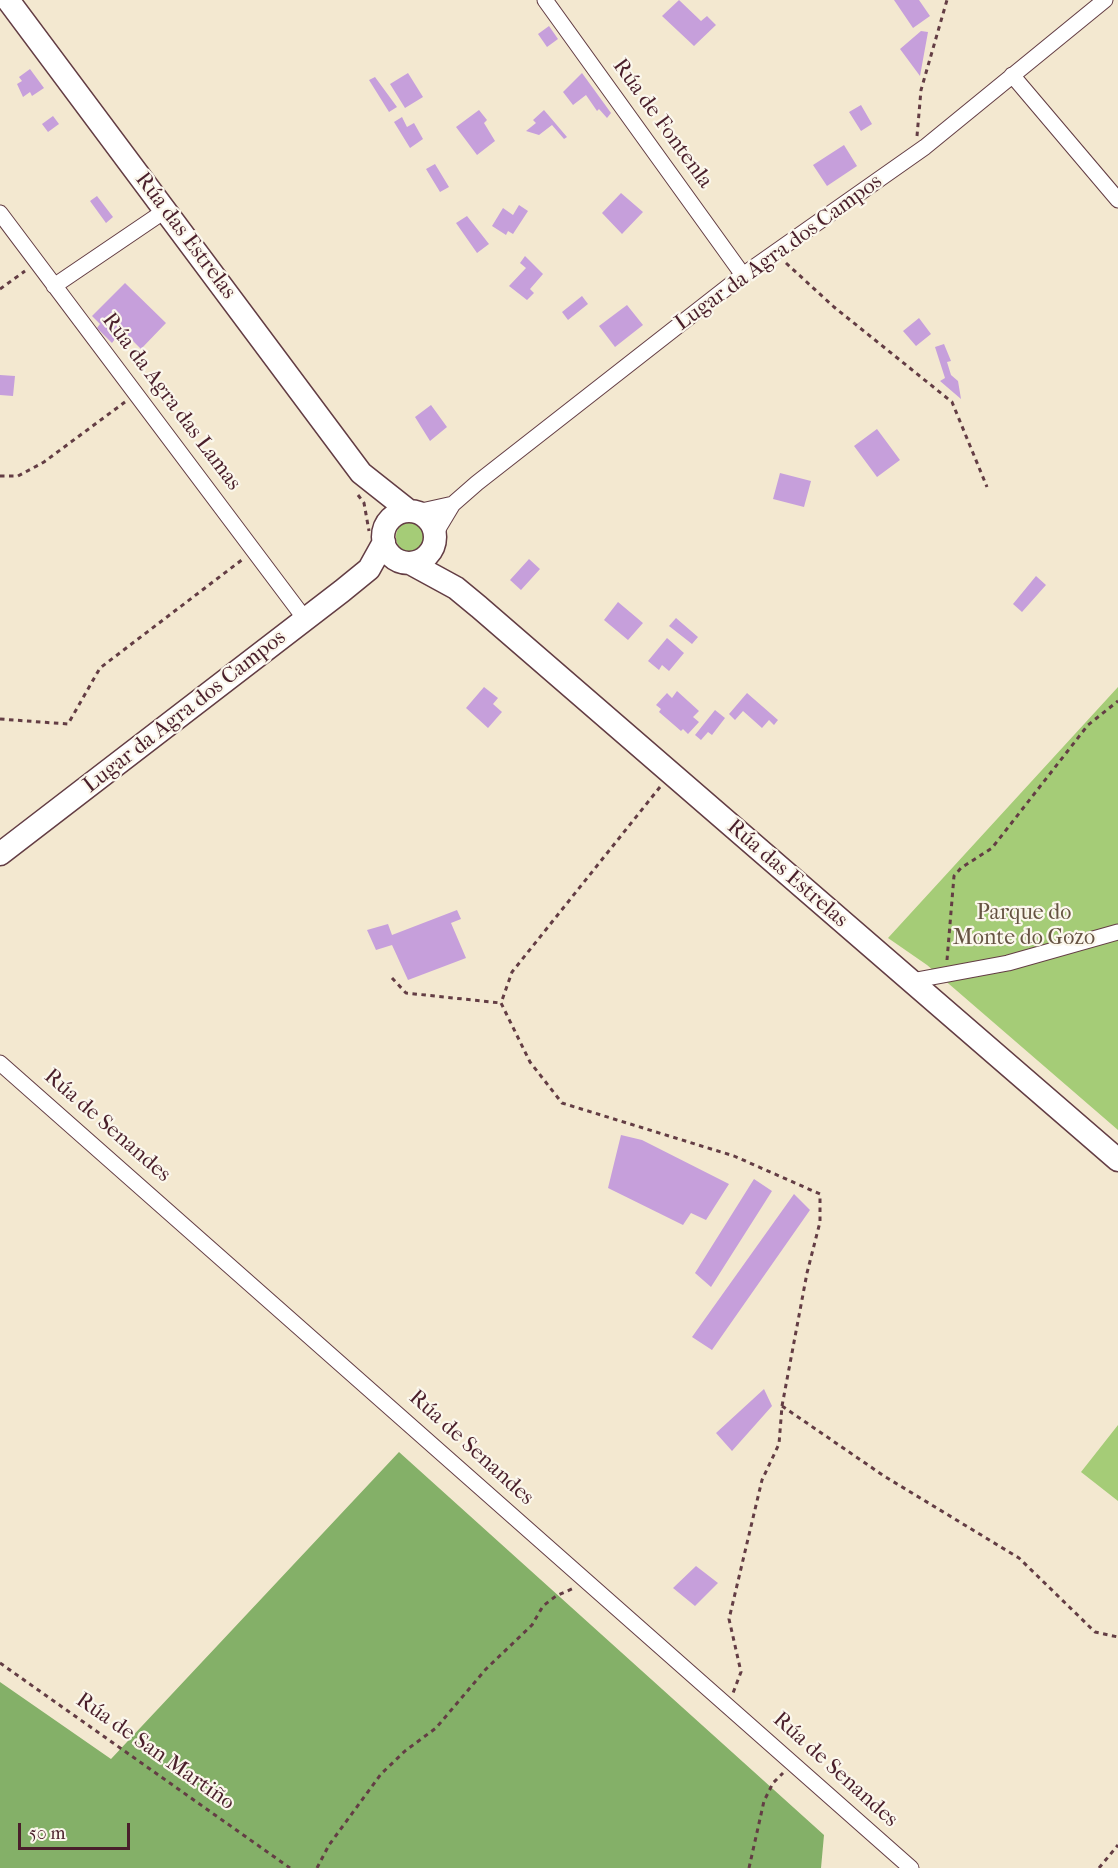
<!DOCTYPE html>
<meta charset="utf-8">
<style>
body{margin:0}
#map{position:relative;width:1118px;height:1868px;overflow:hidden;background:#f3e8d0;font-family:"IM FELL French Canon",serif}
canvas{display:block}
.scale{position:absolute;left:18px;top:1823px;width:112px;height:27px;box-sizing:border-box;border:3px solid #4a1f2b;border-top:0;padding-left:8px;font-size:18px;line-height:21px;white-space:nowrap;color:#4a1f2b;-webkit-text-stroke:4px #fbf7ec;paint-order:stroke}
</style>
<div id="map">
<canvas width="1118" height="1868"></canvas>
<div class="scale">50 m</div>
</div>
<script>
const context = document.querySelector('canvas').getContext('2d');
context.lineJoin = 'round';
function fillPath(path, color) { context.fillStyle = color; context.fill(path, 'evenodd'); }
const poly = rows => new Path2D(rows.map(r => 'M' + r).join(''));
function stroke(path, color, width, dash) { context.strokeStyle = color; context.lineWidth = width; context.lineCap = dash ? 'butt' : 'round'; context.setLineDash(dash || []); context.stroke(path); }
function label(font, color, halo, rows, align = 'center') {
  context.font = font + ' "IM FELL French Canon",serif'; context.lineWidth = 4.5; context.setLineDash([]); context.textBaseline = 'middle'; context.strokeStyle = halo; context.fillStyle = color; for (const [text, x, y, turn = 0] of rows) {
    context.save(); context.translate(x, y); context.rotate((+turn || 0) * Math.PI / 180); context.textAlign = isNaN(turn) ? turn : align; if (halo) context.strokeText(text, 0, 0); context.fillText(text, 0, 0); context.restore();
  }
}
fillPath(poly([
 '396 537a17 17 0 1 1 34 0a17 17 0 1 1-34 0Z',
 [1118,687,1118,1130,927,965,888,938],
 [1118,1425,1118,1501,1081,1472]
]), '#a5cc77');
fillPath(poly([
 [399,1452,824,1835,821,1868,0,1868,0,1682,111,1759]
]), '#84b068');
fillPath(poly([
 [679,0,701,21,707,16,716,25,694,46,662,16],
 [894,0,919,0,930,16,913,28],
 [549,26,558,39,547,47,538,34],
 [921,31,928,32,920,76,900,49],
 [30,69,44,88,32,96,30,92,23,97,17,84,22,81,19,77],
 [408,73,423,97,405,108,390,84],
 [582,73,611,113,607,118,599,109,597,111,586,95,573,105,563,92],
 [375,77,397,107,389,112,369,80],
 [861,105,872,124,861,131,849,112],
 [479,110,487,120,484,123,495,141,477,155,456,127],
 [544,110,567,137,564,139,552,125,539,135,526,131,536,123,533,120],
 [53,116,59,124,48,132,42,124],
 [402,117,407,127,414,123,423,139,410,148,394,122],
 [844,145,857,166,827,186,813,165],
 [435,164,449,187,440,192,426,169],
 [621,193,643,212,622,234,602,213],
 [97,196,113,217,106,223,90,201],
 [519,205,528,211,513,234,508,231,506,235,492,226,503,208,513,215],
 [467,216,489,244,477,253,456,223],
 [525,256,543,274,530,289,534,293,527,300,509,286,526,268,520,263],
 [125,283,166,323,141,349,133,341,125,349,115,339,112,343,97,328,100,324,92,316],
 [582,296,588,304,568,320,562,312],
 [627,305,643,325,615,347,599,326],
 [919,318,931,334,916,346,903,331],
 [944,344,951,361,947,362,951,375,958,381,961,399,940,381,945,378,935,347],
 [0,375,15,376,13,396,0,395],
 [431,405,447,427,430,441,415,417],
 [877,429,900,460,877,477,854,446],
 [780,473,811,481,804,507,773,499],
 [529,559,540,569,521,590,510,580],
 [1036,576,1046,585,1022,612,1013,604],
 [618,602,643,623,628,640,604,620],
 [676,618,698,637,692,644,669,626],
 [667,638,684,653,669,671,662,665,659,670,648,661],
 [484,687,498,698,493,704,502,712,488,728,466,708],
 [677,691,699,711,693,717,699,722,688,734,683,729,681,731,659,712,661,709,656,705,667,693,672,698],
 [747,693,778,720,774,725,769,720,762,728,743,711,735,720,729,714],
 [715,710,725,718,712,735,708,732,701,740,695,735],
 [457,910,461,919,451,923,466,958,408,980,392,945,376,950,367,930,388,924,392,935],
 [621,1135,642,1140,729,1184,706,1220,691,1213,683,1225,608,1188],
 [754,1179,772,1191,711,1287,695,1273],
 [794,1194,810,1210,712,1350,692,1337],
 [764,1389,772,1406,732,1451,716,1433],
 [696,1566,718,1583,695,1606,673,1588]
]), '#c69fdb');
const street = poly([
 [545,0,743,275],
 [1012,75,1118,200],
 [0,213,305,619],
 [54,286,166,210],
 [417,512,453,504],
 [435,534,453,504,477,483,743,275,925,147,1105,0],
 [911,981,1008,963,1118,932],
 [0,1063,911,1868]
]);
const secondary = poly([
 [8,0,361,473,409,511],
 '383 537a26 26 0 1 1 52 0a26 26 0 1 1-52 0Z',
 [412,564,456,588,479,607,1118,1160],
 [0,854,342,591,369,569,384,542]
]);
stroke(street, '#633d44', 17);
stroke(secondary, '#633d44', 25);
stroke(poly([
 [917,136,921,90,947,0],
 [786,263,834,307,952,402,987,487],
 [0,289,25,271],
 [0,476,18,476,44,462,125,402],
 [358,495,364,503,369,531],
 [0,719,68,724,100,668,243,559],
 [660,787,512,972,501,1003,530,1062,562,1103,734,1156,820,1194,820,1222,807,1273,782,1406,779,1444,762,1480,729,1619,741,1672,733,1693],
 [947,960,954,876,961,868,992,848,1088,725,1118,701],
 [392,978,406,993,501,1003],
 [782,1406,884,1476,1019,1558,1095,1632,1118,1637],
 [0,1663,290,1868],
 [317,1868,329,1845,381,1774,405,1751,436,1728,486,1669,532,1625,543,1606,556,1596,574,1588],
 [749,1868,764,1801,773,1783,783,1773],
 [1099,1868,1118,1845]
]), '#633d44', 3, [4.5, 4.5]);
stroke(street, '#fff', 15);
stroke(secondary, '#fff', 22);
label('22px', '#4a1f2b', '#fbf7ec', [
 ["Rúa de Fontenla",662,124,54],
 ["Rúa das Estrelas",185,236,53],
 ["Lugar da Agra dos Campos",779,253,-36],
 ["Rúa da Agra das Lamas",171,402,53],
 ["Lugar da Agra dos Campos",185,712,-38],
 ["Rúa das Estrelas",787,874,41],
 ["Rúa de Senandes",107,1126,41],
 ["Rúa de Senandes",471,1448,42],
 ["Rúa de San Martiño",155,1752,35],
 ["Rúa de Senandes",835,1770,42]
]);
label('22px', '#655342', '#fbf7ec', [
 ["Parque do",1024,914],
 ["Monte do Gozo",1024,939]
]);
</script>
